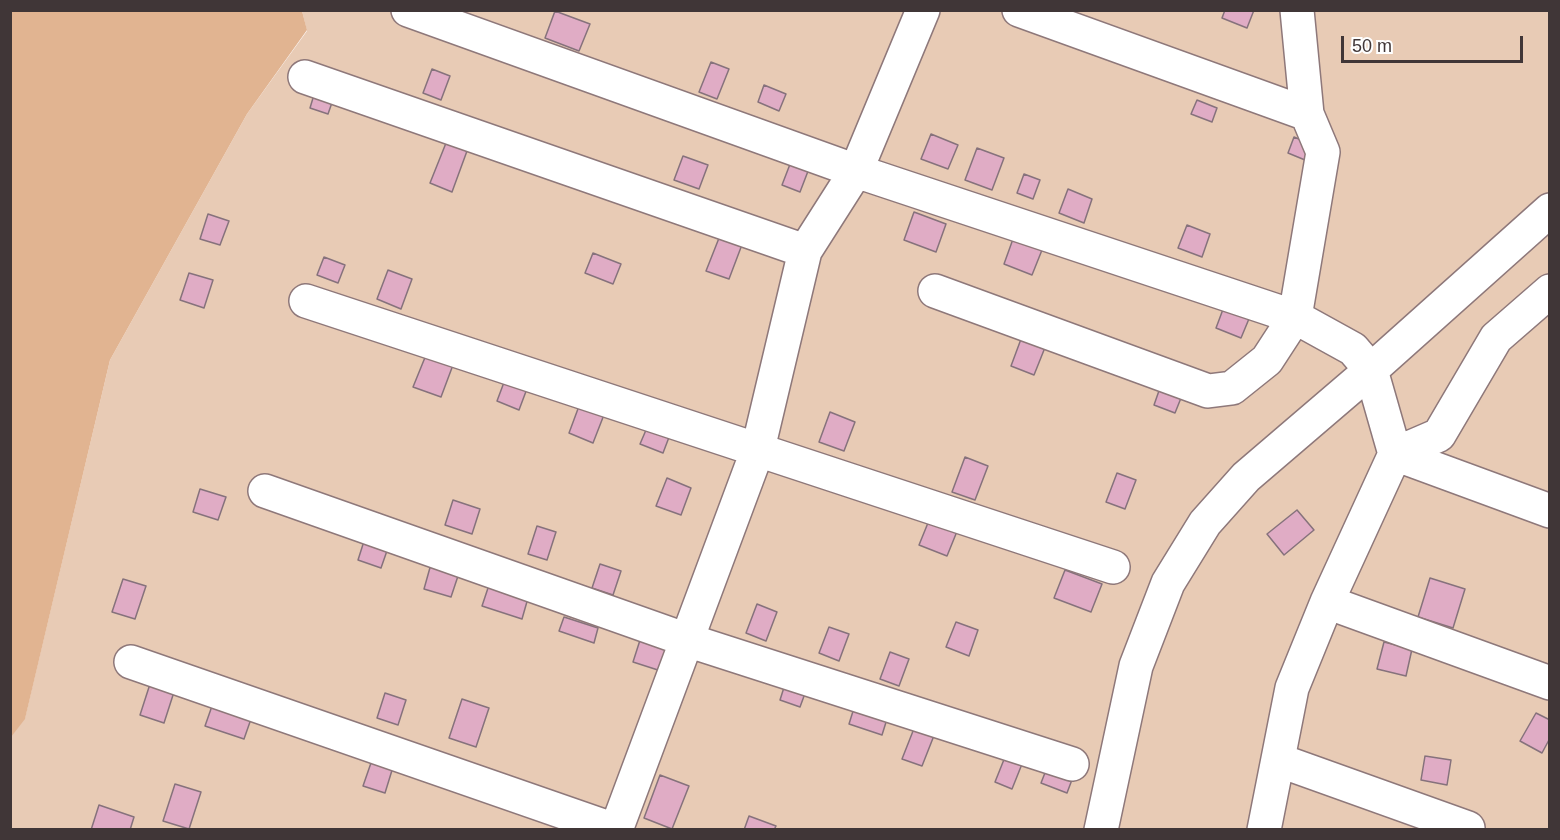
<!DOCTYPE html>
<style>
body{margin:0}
#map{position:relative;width:1560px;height:840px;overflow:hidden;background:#fef9f9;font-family:Helvetica,sans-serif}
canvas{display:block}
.frame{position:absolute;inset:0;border:12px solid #403637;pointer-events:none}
.scale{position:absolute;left:1341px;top:36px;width:182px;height:27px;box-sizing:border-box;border:3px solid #403637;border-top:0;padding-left:8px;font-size:18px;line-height:21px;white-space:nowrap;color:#403637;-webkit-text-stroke:4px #fff;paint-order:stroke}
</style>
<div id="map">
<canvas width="1560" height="840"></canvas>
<div class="frame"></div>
<div class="scale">50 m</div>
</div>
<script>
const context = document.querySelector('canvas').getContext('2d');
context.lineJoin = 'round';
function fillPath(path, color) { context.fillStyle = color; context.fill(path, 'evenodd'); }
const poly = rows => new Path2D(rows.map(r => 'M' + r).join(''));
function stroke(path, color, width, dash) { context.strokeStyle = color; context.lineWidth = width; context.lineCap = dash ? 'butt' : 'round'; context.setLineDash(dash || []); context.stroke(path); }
fillPath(poly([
 [302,11,1549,11,1549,829,11,829,10,737,25,718,110,360,247,114,307,31]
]), '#e8cbb5');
fillPath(poly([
 [11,10,302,11,307,30,247,114,110,360,25,719,11,737]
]), '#e1b491');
const building = poly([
 [1225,10,1254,10,1247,28,1222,18,1225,10],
 [555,11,590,24,579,51,545,38,555,11],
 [711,62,729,69,717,99,699,92,711,62],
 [432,69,450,76,441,100,423,93,432,69],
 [764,85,786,94,779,111,758,102,764,85],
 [316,88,335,94,328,114,310,108,316,88],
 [1197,100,1217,108,1212,122,1191,114,1197,100],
 [931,134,958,145,948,169,921,159,931,134],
 [1294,137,1311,144,1305,160,1288,153,1294,137],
 [446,143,467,151,452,192,430,183,446,143],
 [977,148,1004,158,992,190,965,180,977,148],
 [683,156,708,165,699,189,674,180,683,156],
 [792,159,810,166,800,192,782,185,792,159],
 [1024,174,1040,180,1033,199,1017,193,1024,174],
 [1068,189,1092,199,1084,223,1059,213,1068,189],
 [914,212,946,224,936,252,904,240,914,212],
 [208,214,229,221,220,245,200,239,208,214],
 [1187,225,1210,234,1202,257,1178,248,1187,225],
 [721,233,743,242,729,279,706,271,721,233],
 [1013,239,1042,250,1032,275,1004,264,1013,239],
 [593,253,621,264,613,284,585,273,593,253],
 [324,257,345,265,338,283,317,275,324,257],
 [388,270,412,279,401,309,377,299,388,270],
 [189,273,213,280,204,308,180,300,189,273],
 [1225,304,1251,314,1241,338,1216,328,1225,304],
 [1024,331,1048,340,1034,375,1011,366,1024,331],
 [426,355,453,365,441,397,413,387,426,355],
 [506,377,528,386,519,410,497,401,506,377],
 [1161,385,1183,393,1175,413,1154,405,1161,385],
 [582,398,607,407,593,443,569,433,582,398],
 [830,412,855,422,844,451,819,442,830,412],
 [649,423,671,432,663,453,640,444,649,423],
 [965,457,988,466,975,500,952,492,965,457],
 [1117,473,1136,480,1125,509,1106,502,1117,473],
 [667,478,691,488,681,515,656,506,667,478],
 [200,489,226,497,218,520,193,512,200,489],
 [453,500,480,509,472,534,445,525,453,500],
 [1297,510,1314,530,1284,555,1267,534,1297,510],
 [932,513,960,524,947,556,919,545,932,513],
 [537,526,556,532,547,560,528,554,537,526],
 [365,538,389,545,381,568,358,560,365,538],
 [431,564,459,573,451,597,424,589,431,564],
 [600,564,621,571,613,595,592,588,600,564],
 [1065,570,1102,584,1091,612,1054,598,1065,570],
 [1430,578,1465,589,1453,628,1418,617,1430,578],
 [123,579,146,586,135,619,112,612,123,579],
 [489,585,528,598,522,619,482,606,489,585],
 [757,604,777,612,766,641,746,633,757,604],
 [564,617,598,628,594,643,559,631,564,617],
 [956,622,978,630,969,656,946,647,956,622],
 [829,627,849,634,839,661,819,653,829,627],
 [641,637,669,646,661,671,633,662,641,637],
 [1384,642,1412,649,1406,676,1377,669,1384,642],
 [890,652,909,659,899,686,880,679,890,652],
 [786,681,807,688,800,707,780,700,786,681],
 [150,684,174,692,164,723,140,715,150,684],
 [385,693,406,700,398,725,377,718,385,693],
 [462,699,489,708,476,747,449,738,462,699],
 [212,706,251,719,244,739,205,726,212,706],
 [854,708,887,719,882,735,849,724,854,708],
 [1536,713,1550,720,1550,738,1542,753,1520,741,1536,713],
 [915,726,935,733,922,766,902,759,915,726],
 [1425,756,1451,760,1447,785,1421,780,1425,756],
 [1005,757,1022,764,1012,789,995,782,1005,757],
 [372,760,393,767,385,793,363,786,372,760],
 [1050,760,1076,769,1067,793,1041,783,1050,760],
 [660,775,689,786,672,829,644,818,660,775],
 [175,784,201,792,189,829,163,821,175,784],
 [99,805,134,817,130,830,91,830,99,805],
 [749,816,776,826,774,830,744,830,749,816]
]);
fillPath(building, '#e0acc5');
stroke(building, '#86727c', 1.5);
const minor = poly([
 [408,10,856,171,1295,317,1353,349,1371,370,1395,454,1550,511],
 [1019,10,1307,114],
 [305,77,805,251],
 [935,291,1208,391,1232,388,1267,360,1295,317,1323,152,1307,114,1297,10],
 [306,301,1113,567],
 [265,491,687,640,1072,764],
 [1327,602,1550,683],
 [131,662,615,830],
 [1278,760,1468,828],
 [616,830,758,449,805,251,856,171,923,10],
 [1101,830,1136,666,1168,583,1205,523,1246,477,1371,370,1550,210],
 [1264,830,1292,688,1327,602,1395,454,1439,435,1496,338,1550,291]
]);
stroke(minor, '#8e787a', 36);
stroke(minor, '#fff', 33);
</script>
